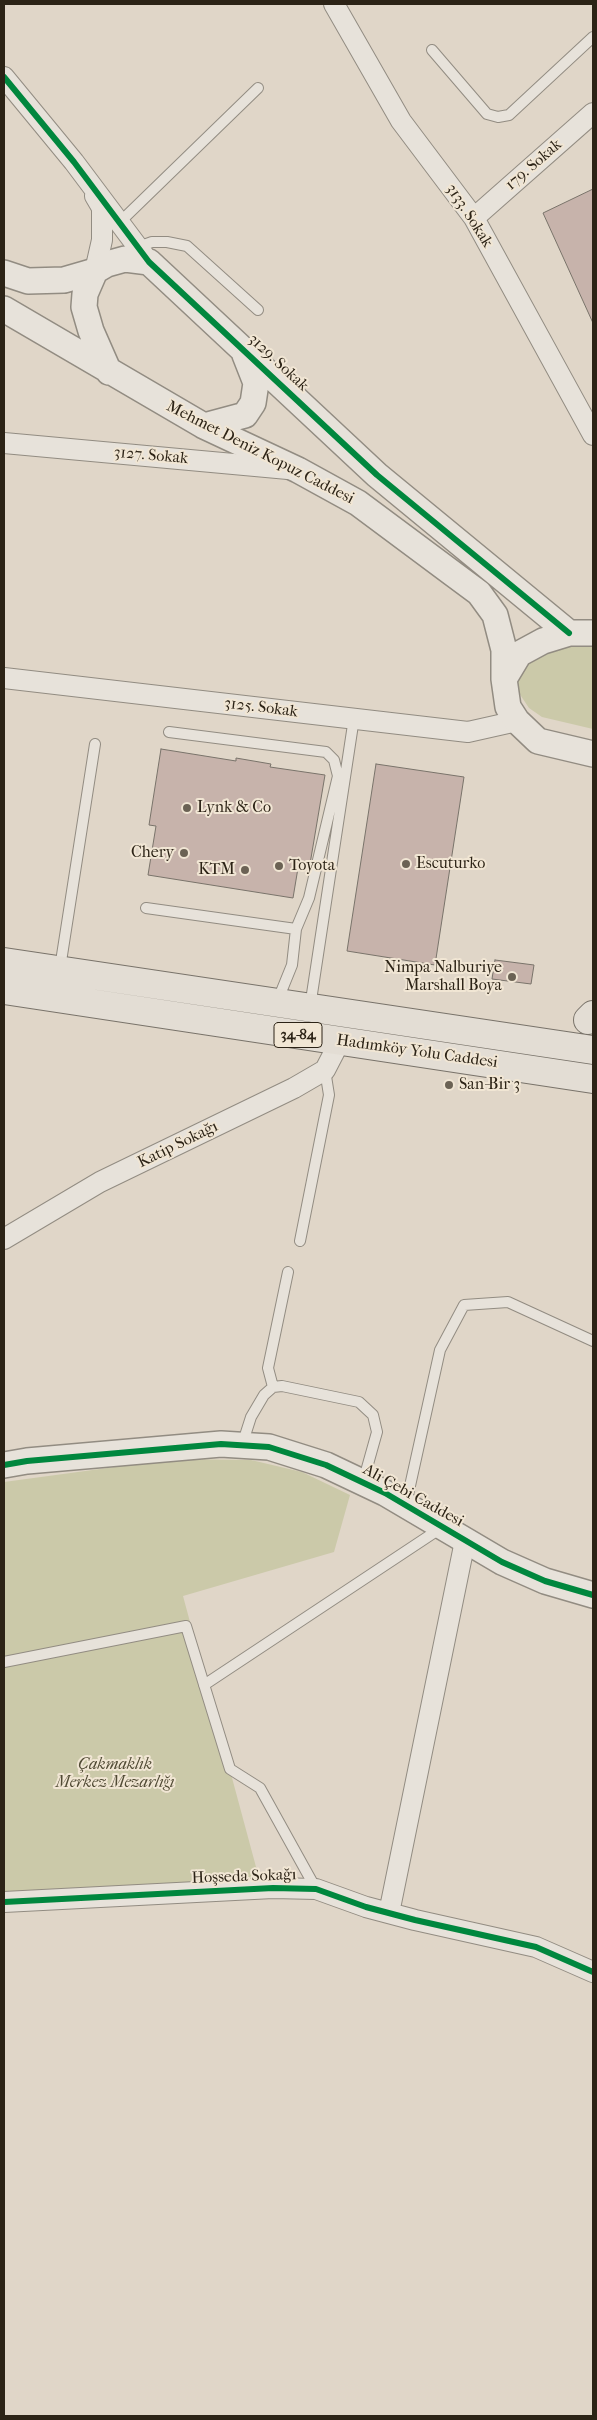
<!DOCTYPE html>
<meta charset="utf-8">
<style>
body{margin:0}
#map{position:relative;width:597px;height:2420px;overflow:hidden;background:#e0d6c8;font-family:"IM FELL French Canon",serif}
canvas{display:block}
.frame{position:absolute;inset:0;border:5px solid #2c2316;pointer-events:none}
</style>
<div id="map">
<canvas width="597" height="2420"></canvas>
<div class="frame"></div>
</div>
<script>
const context = document.querySelector('canvas').getContext('2d');
context.lineJoin = 'round';
function fillPath(path, color) { context.fillStyle = color; context.fill(path, 'evenodd'); }
const poly = rows => new Path2D(rows.map(r => 'M' + r).join(''));
function stroke(path, color, width, dash) { context.strokeStyle = color; context.lineWidth = width; context.lineCap = dash ? 'butt' : 'round'; context.setLineDash(dash || []); context.stroke(path); }
function label(font, color, halo, rows, align = 'center') {
  context.font = font + ' "IM FELL French Canon",serif'; context.lineWidth = 4; context.setLineDash([]); context.textBaseline = 'middle'; context.strokeStyle = halo; context.fillStyle = color; for (const [text, x, y, turn = 0] of rows) {
    context.save(); context.translate(x, y); context.rotate((+turn || 0) * Math.PI / 180); context.textAlign = isNaN(turn) ? turn : align; if (halo) context.strokeText(text, 0, 0); context.fillText(text, 0, 0); context.restore();
  }
}
fillPath(poly([
 [593,641,593,729,542,717,529,708,517,690,519,672,535,652],
 [174,1459,251,1460,302,1472,350,1495,334,1552,183,1596,259,1878,244,1883,4,1892,4,1482]
]), '#cbc9a9');
const building = poly([
 [593,189,593,323,543,213,593,189],
 [161,749,236,761,236,758,271,764,270,767,325,775,310,864,299,862,293,898,148,875,156,826,149,825,161,749],
 [376,764,464,777,435,965,347,951,376,764],
 [495,960,534,965,531,984,492,979,495,960]
]);
fillPath(building, '#c7b3ab');
stroke(building, '#79736a', 1);
const service = poly([
 [432,50,487,114,498,117,509,115,593,37],
 [120,222,258,88],
 [138,247,152,242,167,242,187,246,258,310],
 [169,732,326,752,334,760,338,776,309,898,296,929,292,965,277,1002],
 [146,908,296,929],
 [60,968,95,744],
 [310,1007,354,718],
 [300,1241,329,1095,325,1070],
 [273,1387,268,1368,288,1272],
 [242,1445,251,1417,264,1395,273,1387,282,1386,359,1402,373,1415,377,1432,363,1482],
 [406,1504,440,1350,464,1305,508,1302,593,1341],
 [4,1662,186,1626,230,1769,260,1788,316,1889],
 [204,1685,441,1528]
]);
const minor = poly([
 [334,4,401,121,474,218,593,435],
 [4,77,74,162,149,262],
 [95,196,102,208,102,240,95,271],
 [474,218,593,113],
 [4,443,288,469],
 [4,678,468,732,517,721],
 [4,1239,100,1182,294,1088,325,1070,340,1041],
 [4,1902,273,1888,316,1889,366,1907,415,1920,536,1947,593,1972],
 [389,1913,465,1541]
]);
const tertiary = poly([
 [95,271,85,294,84,307,91,331,109,372],
 [4,273,28,281,64,280,95,271,107,264,125,259,149,262,377,475,569,633],
 [4,309,204,426,298,470,358,503,452,573,479,593,495,615,504,650,504,679],
 [204,426,245,415,253,403,256,383,245,355],
 [593,633,569,633,543,641,519,654,504,679,508,707,517,721,538,741,593,754],
 [4,1465,27,1461,221,1444,269,1447,326,1465,385,1493,502,1562,545,1581,593,1595]
]);
const primary = poly([
 [4,962,593,1050],
 [4,990,593,1079],
 [588,1020,593,1015]
]);
stroke(service, '#928c82', 12);
stroke(minor, '#928c82', 22);
stroke(tertiary, '#928c82', 28);
stroke(primary, '#79736a', 30);
stroke(service, '#e7e2da', 10);
stroke(minor, '#e7e2da', 20);
stroke(tertiary, '#e7e2da', 25);
stroke(primary, '#e3ddd4', 28);
stroke(poly([
 [4,77,74,162,149,262,377,475,569,633],
 [4,1465,27,1461,221,1444,269,1447,326,1465,385,1493,502,1562,545,1581,593,1595],
 [4,1902,273,1888,316,1889,366,1907,415,1920,536,1947,593,1972]
]), '#00873e', 6);
for (const [x, y, r, color] of [
 [187,808,5,"#6b6254"],
 [184,853,5,"#6b6254"],
 [406,864,5,"#6b6254"],
 [279,866,5,"#6b6254"],
 [245,870,5,"#6b6254"],
 [512,977,5,"#6b6254"],
 [449,1085,5,"#6b6254"]
]) { const dot = new Path2D(); dot.arc(x, y, r, 0, 2 * Math.PI); context.fillStyle = color; context.fill(dot); stroke(dot, '#f1e6d4', 2); }
for (const [x, y, w] of [
 [298,1035,48]
]) { const box = new Path2D(); box.roundRect(x - w / 2, y - 12.5, w, 25, 4); context.fillStyle = '#f1e6d4'; context.fill(box); stroke(box, '#2c2316', 1); }
label('bold 15px', '#2c2316', null, [
 ["34-84",298,1035]
]);
label('16px', '#2c2316', '#f1e6d4', [
 ["179. Sokak",534,165,-41],
 ["3133. Sokak",469,216,57],
 ["3129. Sokak",278,363,43],
 ["Mehmet Deniz Kopuz Caddesi",260,453,27],
 ["3127. Sokak",151,456,5],
 ["3125. Sokak",261,708,7],
 ["Hadımköy Yolu Caddesi",417,1052,8],
 ["Katip Sokağı",178,1145,-26],
 ["Ali Çebi Caddesi",413,1496,29],
 ["Hoşseda Sokağı",244,1877,-2]
]);
label('16px', '#2c2316', '#f1e6d4', [
 ["Lynk & Co",197,808],
 ["Chery",174,853,"right"],
 ["Escuturko",416,864],
 ["Toyota",289,866],
 ["KTM",235,870,"right"],
 ["Nimpa Nalburiye",502,968,"right"],
 ["Marshall Boya",502,986,"right"],
 ["San-Bir 3",459,1085]
], 'left');
label('italic 16px', '#504a34', '#f1e6d4', [
 ["Çakmaklık",115,1765],
 ["Merkez Mezarlığı",115,1783]
]);
</script>
